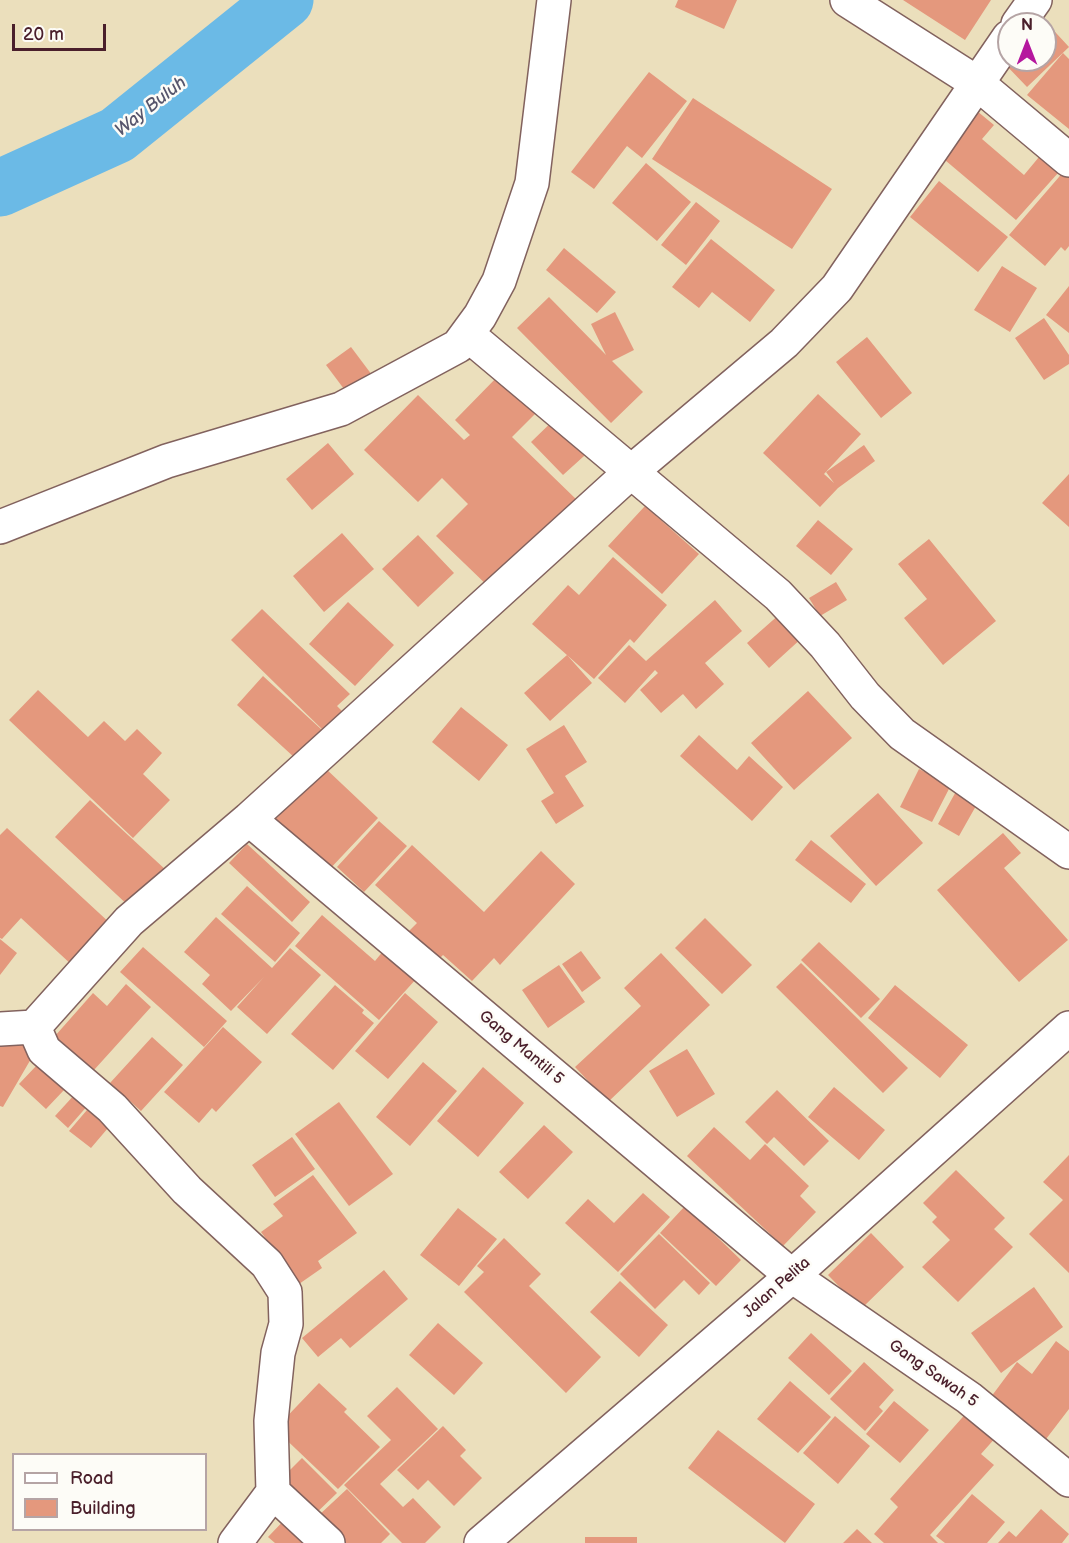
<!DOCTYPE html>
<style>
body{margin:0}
#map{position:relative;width:1069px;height:1543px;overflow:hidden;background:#ebdfbc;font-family:"Balsamiq Sans",sans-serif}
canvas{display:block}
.legend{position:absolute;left:12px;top:1453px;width:195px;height:78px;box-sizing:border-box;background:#fdfcf7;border:2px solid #b5a4a5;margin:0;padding:8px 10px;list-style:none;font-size:18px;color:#4a1f2b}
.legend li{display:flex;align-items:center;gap:12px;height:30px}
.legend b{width:30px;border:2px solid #b5a4a5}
.north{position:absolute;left:997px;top:12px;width:60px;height:60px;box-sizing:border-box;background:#fdfcf7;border:2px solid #b5a4a5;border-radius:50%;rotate:0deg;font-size:16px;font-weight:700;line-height:24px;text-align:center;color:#4a1f2b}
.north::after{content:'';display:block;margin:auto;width:21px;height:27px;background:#b5179e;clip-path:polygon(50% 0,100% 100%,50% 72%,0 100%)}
.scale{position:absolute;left:12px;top:24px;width:94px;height:27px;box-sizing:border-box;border:3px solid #4a1f2b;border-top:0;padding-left:8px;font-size:18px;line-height:21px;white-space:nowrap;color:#4a1f2b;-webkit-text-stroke:4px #fdfcf7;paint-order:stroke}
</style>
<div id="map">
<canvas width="1069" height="1543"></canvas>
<ul class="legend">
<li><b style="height:8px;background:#fff"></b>Road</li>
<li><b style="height:16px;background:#e4987d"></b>Building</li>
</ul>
<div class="north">N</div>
<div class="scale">20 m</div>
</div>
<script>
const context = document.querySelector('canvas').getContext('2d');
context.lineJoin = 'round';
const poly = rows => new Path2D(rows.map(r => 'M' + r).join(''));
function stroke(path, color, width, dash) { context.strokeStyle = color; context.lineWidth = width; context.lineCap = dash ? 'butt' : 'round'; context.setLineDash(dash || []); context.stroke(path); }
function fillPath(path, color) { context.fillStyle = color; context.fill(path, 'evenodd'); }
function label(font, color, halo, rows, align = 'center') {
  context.font = font + ' "Balsamiq Sans",sans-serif'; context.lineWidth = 5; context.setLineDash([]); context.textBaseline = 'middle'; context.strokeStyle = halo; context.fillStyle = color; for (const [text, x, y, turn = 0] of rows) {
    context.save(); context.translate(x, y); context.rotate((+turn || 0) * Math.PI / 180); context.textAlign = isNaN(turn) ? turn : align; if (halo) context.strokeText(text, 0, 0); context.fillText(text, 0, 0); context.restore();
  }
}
stroke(poly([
 [0,188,117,135,285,0]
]), '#6bbae6', 57);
fillPath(poly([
 [678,0,737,0,724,29,675,7],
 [903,0,991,0,965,40],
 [1045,21,1069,47,1027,87,1003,62,1009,60,1045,60],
 [1063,53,1069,59,1069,129,1027,95],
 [649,72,687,101,642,158,627,146,594,189,571,172],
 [693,98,832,189,792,249,652,159],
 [977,111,994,125,982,139,1024,175,1039,157,1058,173,1016,220,939,155],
 [646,163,691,202,657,241,612,203],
 [1065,170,1069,173,1069,246,1065,251,1061,247,1045,266,1009,235],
 [939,181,1008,237,978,272,910,217],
 [696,202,720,221,686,265,661,245],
 [711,239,775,290,750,322,712,292,699,308,672,287],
 [564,248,616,292,597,313,546,270],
 [1002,266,1037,288,1010,332,974,310],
 [1069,286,1069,333,1046,315],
 [549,297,606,355,591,324,615,312,634,350,612,361,643,392,611,423,517,328],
 [1044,318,1069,355,1069,364,1044,380,1015,338],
 [867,337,912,393,881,418,836,362],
 [351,347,372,375,347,393,326,365],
 [500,374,538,411,512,437,579,502,492,590,436,536,468,504,442,478,418,502,364,450,418,395,464,440,470,435,455,420],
 [818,394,861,434,824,474,834,483,826,472,864,445,875,461,838,488,820,507,763,453],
 [561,413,594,447,563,475,531,442],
 [328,443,354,474,312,510,286,479],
 [1069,474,1069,527,1042,503],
 [645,506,699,554,662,594,608,546],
 [818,520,853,549,831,575,796,546],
 [342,533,374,569,324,612,293,576],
 [418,535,454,573,418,607,382,569],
 [929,539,996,621,943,665,904,618,927,599,898,564],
 [613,557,667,605,634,643,630,639,594,679,532,624,568,585,579,595],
 [836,582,847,600,820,616,809,598],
 [715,600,742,631,705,663,724,684,696,709,683,694,661,713,640,690,658,673,655,670,625,703,598,678,629,645,646,661],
 [348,602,394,645,355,686,309,644],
 [262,609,350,694,337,706,347,716,328,735,231,640],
 [781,613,803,637,769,668,747,643],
 [567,655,592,683,550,721,524,693],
 [263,676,322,730,295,758,237,705],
 [38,690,88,737,104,721,125,741,137,729,162,753,143,774,170,800,133,838,9,720],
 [808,691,852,738,794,790,751,743],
 [461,707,508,745,479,781,432,742],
 [564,725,587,762,565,776,584,806,556,824,541,801,554,793,526,749],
 [699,735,737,770,749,756,783,787,752,821,680,756],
 [324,767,378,818,326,873,272,823],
 [919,769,951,785,932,822,900,807],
 [959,786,981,797,959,836,938,824],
 [878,793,923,843,876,886,830,836],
 [90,800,167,871,132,909,55,837],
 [379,821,407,846,364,892,337,867],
 [7,828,112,925,73,966,21,918,2,939,0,938,0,835],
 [1003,833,1021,853,1004,868,1068,940,1019,982,937,890],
 [811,840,866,884,851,903,795,860],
 [247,844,310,902,292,922,229,863],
 [412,845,484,912,541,851,575,884,500,965,494,958,472,981,443,955,439,959,408,932,417,923,375,885],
 [247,886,300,933,275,962,221,914],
 [322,915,375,961,384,950,417,978,379,1020,295,946],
 [216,917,272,968,290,948,321,975,267,1034,237,1007,264,977,231,1011,202,984,210,975,184,952],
 [705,918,752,965,722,994,675,948],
 [0,939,17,953,0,975],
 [819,942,880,999,861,1018,801,960],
 [143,947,227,1021,204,1047,120,972],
 [581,951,601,978,582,992,562,964],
 [661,953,710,1005,608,1102,575,1067,641,1006,624,988],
 [801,963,908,1068,883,1093,776,987],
 [559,965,585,1002,548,1028,522,990],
 [126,984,151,1007,94,1070,55,1036,93,993,107,1006],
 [335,985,364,1010,362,1013,374,1023,333,1070,291,1034],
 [895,985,968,1045,940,1078,868,1018],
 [405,993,438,1022,388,1079,355,1051],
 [223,1027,262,1062,216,1112,212,1108,199,1123,164,1092],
 [3,1033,35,1052,3,1107,0,1106,0,1039],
 [152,1037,183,1065,141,1111,110,1083],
 [687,1049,715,1094,677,1117,649,1071],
 [423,1062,457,1091,410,1146,376,1117],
 [37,1065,64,1090,46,1109,19,1084],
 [483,1067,524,1103,478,1157,437,1121],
 [834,1087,885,1130,859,1160,808,1117],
 [777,1090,829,1141,804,1166,774,1137,767,1144,745,1122],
 [76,1093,89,1104,68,1128,55,1116],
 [339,1102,393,1174,349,1206,295,1134],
 [87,1110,108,1128,91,1148,69,1131],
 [544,1125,573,1152,528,1199,499,1172],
 [714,1127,750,1160,765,1144,809,1186,800,1196,816,1212,783,1246,687,1156],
 [292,1137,315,1169,275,1197,252,1165],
 [1069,1155,1069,1273,1029,1234,1063,1200,1043,1182],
 [956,1170,1005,1218,994,1229,1013,1247,958,1302,922,1267,950,1240,932,1222,937,1217,923,1203],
 [313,1175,357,1233,318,1261,322,1268,299,1284,261,1232,283,1216,273,1204],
 [643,1193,670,1217,618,1272,565,1223,588,1199,614,1223],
 [685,1206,741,1260,716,1286,660,1233],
 [458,1208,497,1239,459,1286,420,1255],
 [871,1233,904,1267,861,1309,828,1275],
 [659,1234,710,1283,699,1295,684,1280,655,1309,620,1274],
 [504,1238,541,1274,529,1286,601,1357,566,1393,464,1292,484,1272,477,1266],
 [384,1270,408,1299,350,1348,341,1338,318,1357,302,1338],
 [620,1281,668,1325,639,1357,590,1312],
 [1034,1287,1063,1327,1001,1373,971,1333],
 [438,1323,483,1363,454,1395,409,1355],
 [811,1333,852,1371,829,1395,788,1358],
 [1056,1341,1069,1351,1069,1409,1043,1443,988,1401,1017,1362,1032,1374],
 [864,1362,894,1390,879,1407,883,1411,865,1431,830,1399],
 [790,1381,831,1417,798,1453,757,1419],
 [319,1383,347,1409,344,1412,380,1447,338,1489,275,1429],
 [397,1387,438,1429,380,1484,403,1507,413,1498,441,1527,425,1543,402,1543,344,1485,391,1440,367,1416],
 [894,1401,929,1430,900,1463,866,1434],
 [969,1410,997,1436,981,1454,994,1465,930,1535,938,1543,884,1543,874,1534,898,1507,890,1499],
 [835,1416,870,1446,838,1484,803,1453],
 [443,1426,466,1450,460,1456,482,1478,454,1506,428,1480,418,1490,397,1470],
 [718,1430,815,1504,785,1543,688,1468],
 [302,1458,337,1493,308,1521,282,1478],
 [347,1489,390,1534,381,1543,344,1543,318,1516],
 [972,1494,1005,1522,987,1543,945,1543,936,1536],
 [1041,1509,1069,1534,1062,1543,998,1543,1009,1531,1016,1537],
 [290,1514,322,1543,275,1543,268,1537],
 [857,1529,872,1543,843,1543],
 [585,1537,637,1537,637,1543,585,1543]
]), '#e4987d');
const street = poly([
 [847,0,977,83,1069,160],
 [1018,24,1035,0],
 [467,334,778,595,825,645,865,696,902,734,1069,852],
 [0,527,167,461,341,409,458,346,480,316,499,281,532,183,554,0],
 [249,819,792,1276,969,1398,1069,1480],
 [34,1027,129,921,249,819,632,471,784,343,837,288,1009,37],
 [0,1029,34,1027,44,1050,112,1108,187,1190,267,1264,285,1292,286,1324,278,1353,271,1421,273,1492,235,1543],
 [273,1492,328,1543]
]);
const secondary = poly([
 [481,1543,792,1276,1069,1028]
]);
stroke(street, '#82625e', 36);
stroke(secondary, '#82625e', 36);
stroke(street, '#fff', 33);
stroke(secondary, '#fff', 33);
label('16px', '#4a1f2b', '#fdfcf7', [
 ["Gang Mantili 5",521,1048,40],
 ["Jalan Pelita",777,1288,-41],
 ["Gang Sawah 5",933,1374,35]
]);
label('italic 18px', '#56556c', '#fdfcf7', [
 ["Way Buluh",151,107,-38]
]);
</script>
